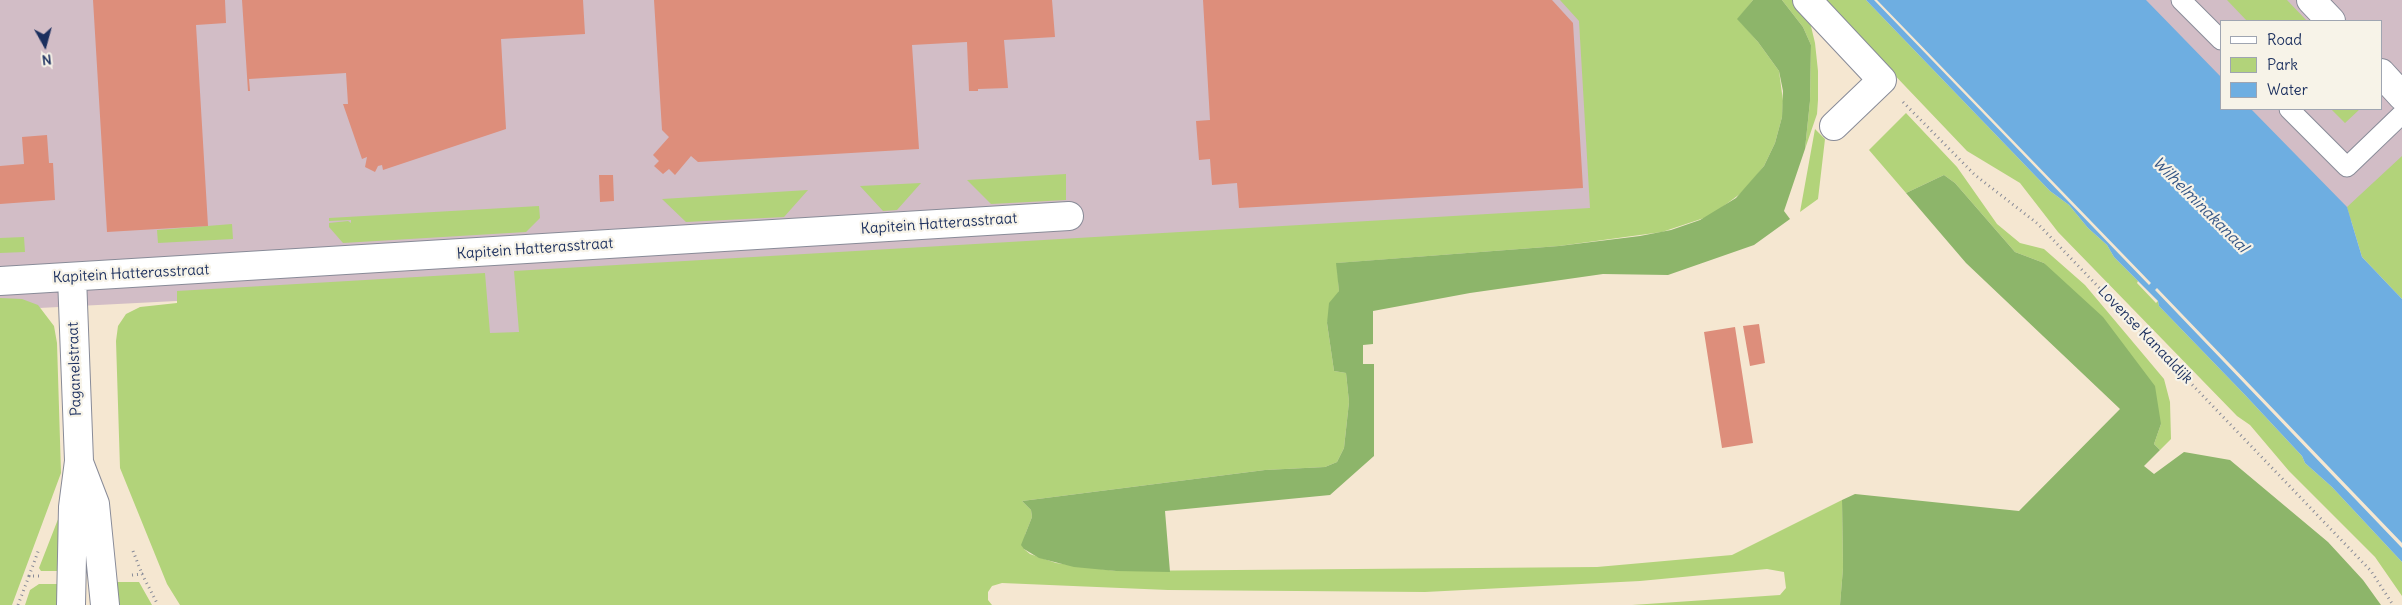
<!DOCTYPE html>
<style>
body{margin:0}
#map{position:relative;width:2402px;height:605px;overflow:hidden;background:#f5e7d1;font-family:Delius,sans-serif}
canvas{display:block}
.legend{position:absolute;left:2220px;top:20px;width:162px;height:90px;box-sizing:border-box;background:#f7f3e8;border:1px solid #9fa5b1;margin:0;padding:6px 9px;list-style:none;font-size:15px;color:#1b2f5e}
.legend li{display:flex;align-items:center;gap:10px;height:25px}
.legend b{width:25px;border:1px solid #9fa5b1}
.north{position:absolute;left:20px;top:20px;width:50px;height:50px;-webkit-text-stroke:4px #f7f3e8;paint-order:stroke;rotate:173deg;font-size:14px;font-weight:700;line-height:20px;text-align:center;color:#1b2f5e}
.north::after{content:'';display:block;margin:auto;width:18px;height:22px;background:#1b2f5e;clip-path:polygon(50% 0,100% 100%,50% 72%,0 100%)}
</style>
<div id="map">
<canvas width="2402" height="605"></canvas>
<ul class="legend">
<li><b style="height:6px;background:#fff"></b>Road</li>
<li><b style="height:14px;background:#b2d37a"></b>Park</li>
<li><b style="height:14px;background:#6eaee1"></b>Water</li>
</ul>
<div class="north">N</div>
</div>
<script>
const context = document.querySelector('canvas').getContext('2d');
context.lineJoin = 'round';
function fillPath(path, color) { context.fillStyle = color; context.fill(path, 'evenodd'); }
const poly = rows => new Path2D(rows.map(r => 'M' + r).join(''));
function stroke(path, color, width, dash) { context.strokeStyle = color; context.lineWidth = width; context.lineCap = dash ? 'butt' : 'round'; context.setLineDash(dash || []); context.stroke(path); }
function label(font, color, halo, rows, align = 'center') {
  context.font = font + ' Delius,sans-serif'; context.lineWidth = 4.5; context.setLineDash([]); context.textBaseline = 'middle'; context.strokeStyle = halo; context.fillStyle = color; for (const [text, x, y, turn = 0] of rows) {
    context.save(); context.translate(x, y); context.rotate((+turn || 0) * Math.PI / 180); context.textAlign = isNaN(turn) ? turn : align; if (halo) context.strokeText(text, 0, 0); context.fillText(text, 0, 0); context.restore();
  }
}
fillPath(poly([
 [0,0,1568,0,1583,17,1596,212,487,338,470,286,0,310],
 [2133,0,2402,0,2402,272,2241,109,2381,109,2381,21,2221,21,2221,89]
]), '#d2bdc6');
fillPath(poly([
 [1560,0,1753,0,1738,19,1758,42,1779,71,1783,101,1782,117,1775,143,1764,166,1744,191,1710,216,1662,232,1559,246,1337,263,1339,291,1327,323,1334,371,1346,373,1349,402,1344,448,1337,462,1325,467,1265,470,1022,501,1031,510,1032,517,1025,535,1024,549,1030,554,1056,563,1116,571,1597,567,1732,555,1842,500,1843,568,1840,605,1632,605,1780,595,1786,588,1784,572,1767,569,1640,581,1425,592,1168,590,1002,583,992,586,988,592,988,600,992,605,180,605,167,584,120,468,116,341,118,326,126,314,140,307,177,303,177,291,485,273,490,333,519,332,514,271,1590,208,1579,21],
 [1782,0,1799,0,1809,18,1815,43,1818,71,1818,100,1817,114,1805,149,1810,101,1811,45,1803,27],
 [1823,0,1866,0,2050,191,2069,205,2088,228,2107,245,2114,257,2138,281,2137,283,2156,303,2158,301,2159,306,2246,396,2302,456,2305,463,2332,487,2402,562,2402,596,2375,557,2289,471,2250,425,2237,416,2058,232,2020,183,1967,151],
 [2227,0,2287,0,2307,21,2247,21],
 [2331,109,2360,109,2345,123],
 [1906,113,1957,167,1997,224,2020,243,2044,249,2085,285,2164,379,2170,402,2171,439,2160,450,2154,444,2161,424,2044,263,2015,252,1955,183,1944,175,1906,193,1869,150],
 [1815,129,1825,139,1818,199,1800,212],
 [2402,156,2402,299,2362,257,2347,207],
 [1066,174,1066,200,991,204,967,180],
 [921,183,897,210,883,211,860,186],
 [808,190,784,217,686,222,662,199],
 [539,206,540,218,526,232,343,243,329,227,329,223,348,221,351,223,351,220,329,221,329,218],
 [232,224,233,239,158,243,157,230],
 [24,237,25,252,0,253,0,238],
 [0,298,22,299,38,305,54,326,57,343,61,473,12,605,0,605],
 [62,509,63,571,41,571,39,568],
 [117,582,139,582,152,605,119,605],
 [39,584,62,584,61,605,25,605,30,590]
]), '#b2d37a');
fillPath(poly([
 [1753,0,1782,0,1803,27,1811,45,1810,101,1805,149,1784,211,1790,219,1754,245,1668,275,1603,274,1470,293,1373,311,1373,344,1363,345,1363,364,1374,364,1374,456,1330,495,1165,511,1170,572,1116,571,1074,567,1039,558,1024,549,1021,545,1032,517,1031,510,1022,501,1265,470,1325,467,1337,462,1344,448,1349,402,1346,373,1334,371,1327,323,1329,303,1339,291,1336,263,1559,246,1640,236,1671,230,1700,220,1736,198,1764,166,1775,143,1782,117,1783,91,1779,71,1758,42,1737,19],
 [1944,175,1955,183,2015,252,2044,263,2103,317,2155,386,2161,424,2154,444,2160,450,2144,466,2154,474,2184,452,2230,460,2328,542,2363,580,2381,605,1840,605,1843,568,1842,500,1855,494,2019,511,2120,409,1966,263,1906,193]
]), '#8db56a');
fillPath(poly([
 [1866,0,1874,0,2149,285,2151,283,1877,0,2146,0,2221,77,2221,109,2251,109,2347,207,2362,257,2402,299,2402,543,2157,288,2155,290,2402,548,2402,562,2332,487,2305,463,2302,456,2246,396,2159,306,2158,301,2114,257,2107,245,2088,228,2069,205,2050,191]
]), '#6eaee1');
fillPath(poly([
 [93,0,225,0,226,23,196,25,208,226,107,232],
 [242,0,583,0,585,34,501,39,506,129,383,170,382,165,378,166,375,172,365,167,367,157,362,159,343,104,348,104,346,73,249,79,250,91,248,91],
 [654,0,1052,0,1055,37,1004,40,1008,88,978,89,978,91,969,91,967,42,912,45,919,149,698,162,691,156,675,175,669,169,663,174,654,166,659,161,653,155,669,137,662,130],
 [1203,0,1552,0,1573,23,1583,188,1239,208,1237,183,1212,185,1210,159,1199,160,1196,121,1210,120],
 [47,135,49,163,53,163,55,200,0,204,0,166,24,164,22,137],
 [599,175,613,175,614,201,600,202],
 [1759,324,1765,363,1750,366,1743,326],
 [1735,327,1753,443,1722,448,1704,332]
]), '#dd8e7b');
const service = poly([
 [2181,0,2221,40],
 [2289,109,2347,167,2402,114]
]);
const minor = poly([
 [1807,0,1882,80,1834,126],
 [2311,0,2331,21],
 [2381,73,2402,96],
 [0,281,1069,216],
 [80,465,95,504,105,605],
 [71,605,73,507,79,461,72,277]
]);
stroke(service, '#888b98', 21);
stroke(minor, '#888b98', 30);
stroke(poly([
 [1903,102,1975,175,2038,224,2371,571,2393,605],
 [133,551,142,574],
 [132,575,142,574,158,605],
 [29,576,39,549],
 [18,605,29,576,41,576]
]), '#888b98', 3, [1, 4]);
stroke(service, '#fff', 19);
stroke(minor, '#fff', 28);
label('15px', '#1b2f5e', '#f7f3e8', [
 ["Kapitein Hatterasstraat",939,224,-4],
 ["Kapitein Hatterasstraat",535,249,-4],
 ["Kapitein Hatterasstraat",131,274,-3],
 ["Lovense Kanaaldijk",2145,335,46],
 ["Paganelstraat",75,369,-92]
]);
label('italic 16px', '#345585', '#f7f3e8', [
 ["Wilhelminakanaal",2200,205,45]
]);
</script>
